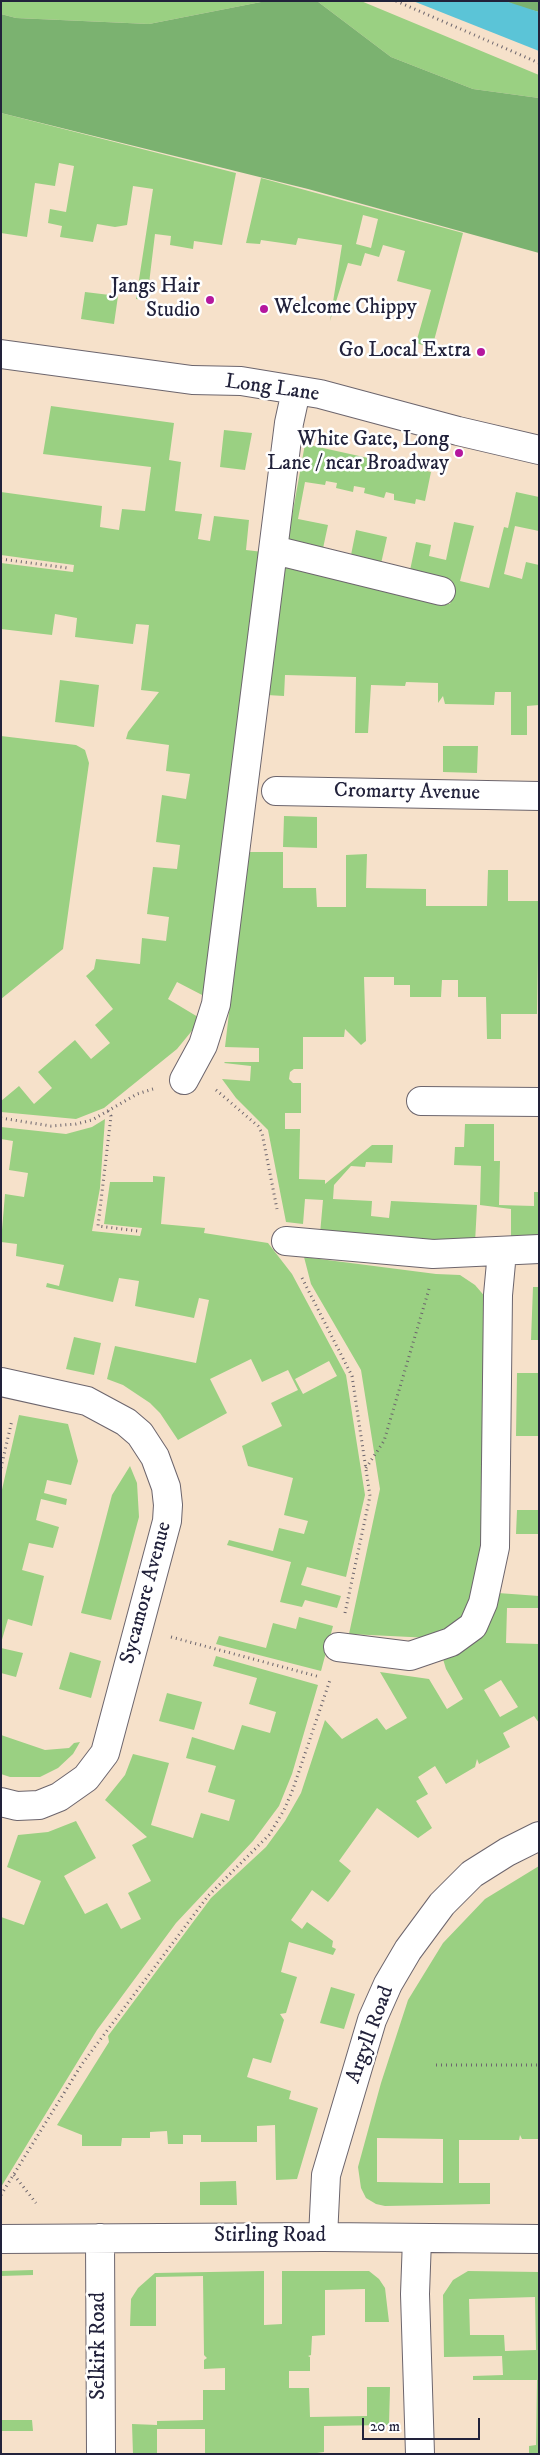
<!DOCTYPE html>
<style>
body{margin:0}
#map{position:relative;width:540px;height:2455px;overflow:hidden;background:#f6e1ca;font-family:"IM FELL DW Pica",serif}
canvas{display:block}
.frame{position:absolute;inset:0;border:2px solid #22223b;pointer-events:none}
.scale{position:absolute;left:362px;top:2418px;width:118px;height:22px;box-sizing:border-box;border:2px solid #22223b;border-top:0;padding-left:6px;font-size:15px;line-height:18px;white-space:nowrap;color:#22223b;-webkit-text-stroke:4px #fff;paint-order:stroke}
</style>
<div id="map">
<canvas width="540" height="2455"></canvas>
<div class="frame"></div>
<div class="scale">20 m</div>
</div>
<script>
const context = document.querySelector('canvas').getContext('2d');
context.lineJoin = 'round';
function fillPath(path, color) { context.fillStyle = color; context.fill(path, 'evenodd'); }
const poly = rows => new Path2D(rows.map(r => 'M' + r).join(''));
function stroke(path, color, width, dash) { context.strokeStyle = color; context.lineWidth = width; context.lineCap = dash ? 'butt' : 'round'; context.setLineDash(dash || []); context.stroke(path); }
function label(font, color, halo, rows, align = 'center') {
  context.font = font + ' "IM FELL DW Pica",serif'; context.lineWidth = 5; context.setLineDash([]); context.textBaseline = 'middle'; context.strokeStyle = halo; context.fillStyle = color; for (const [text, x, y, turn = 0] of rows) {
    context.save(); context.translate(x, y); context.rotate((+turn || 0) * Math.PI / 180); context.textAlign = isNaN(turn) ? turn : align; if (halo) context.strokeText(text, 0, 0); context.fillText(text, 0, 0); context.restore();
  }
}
fillPath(poly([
 [1,1,266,1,149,24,16,18,1,14],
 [317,1,361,1,539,75,539,98,473,89,391,57],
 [1,113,236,173,222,245,194,241,193,249,170,245,171,236,155,234,147,300,136,299,153,189,133,186,127,225,115,227,97,224,93,242,60,237,62,226,48,223,50,209,66,212,74,166,59,163,55,186,35,183,27,237,1,233],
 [261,178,463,233,432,348,416,343,431,290,397,281,405,251,383,245,379,257,365,253,361,266,348,263,330,321,342,245,298,238,296,245,261,240,260,244,246,243],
 [363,215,378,219,371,248,356,244],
 [85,292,118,296,114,324,81,319],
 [51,406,174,423,169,460,181,462,175,511,202,514,198,539,210,541,214,516,249,520,246,550,263,552,204,996,177,982,168,999,198,1017,195,1027,177,1049,104,1108,76,1119,1,1112,1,1101,19,1086,34,1104,52,1088,38,1072,75,1040,91,1059,110,1043,95,1025,113,1009,86,976,94,969,96,959,140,964,142,938,166,941,169,917,147,914,153,867,177,869,180,845,156,842,162,795,186,799,190,774,166,771,169,745,126,739,128,732,159,692,141,690,149,625,136,624,133,644,75,637,77,618,55,614,52,635,1,629,1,563,73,572,74,565,1,555,1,492,102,506,100,527,119,530,122,509,145,511,151,467,43,454],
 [224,430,252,433,245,470,220,467],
 [305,444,431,472,425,501,416,499,415,504,394,500,394,494,386,492,384,498,364,493,365,488,354,486,353,492,336,488,337,483,326,481,325,485,305,482,298,519,328,525,322,553,287,544],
 [516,492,539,497,539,531,515,526,504,574,522,579,526,562,539,565,539,705,527,706,527,735,511,735,511,692,495,692,494,705,445,704,443,696,438,703,438,683,406,682,405,686,371,685,368,733,355,733,356,677,285,675,284,696,267,695,284,561,450,604,455,586,409,575,416,542,431,545,429,556,446,560,454,522,474,526,460,581,489,588,504,527,508,528],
 [356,530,387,537,380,568,350,560],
 [60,680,99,685,94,727,55,722],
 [1,736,76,745,85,750,89,763,63,949,1,999],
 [443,746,478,746,477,773,443,772],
 [284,816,317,817,317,848,283,847],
 [248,852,283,852,283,888,316,888,317,907,346,907,346,855,367,854,366,888,426,889,426,906,487,906,488,870,508,870,508,901,539,901,537,1014,501,1014,501,1039,487,1039,486,997,458,997,458,980,442,980,441,997,410,997,410,985,394,985,394,977,364,977,366,1041,361,1045,345,1029,344,1037,303,1037,303,1069,294,1069,290,1072,289,1079,293,1083,301,1083,301,1113,285,1113,285,1129,300,1129,299,1179,325,1180,325,1184,372,1145,393,1145,392,1163,366,1162,365,1167,351,1166,334,1185,333,1199,372,1201,371,1216,389,1218,391,1201,477,1205,475,1243,320,1234,323,1200,305,1199,303,1224,286,1222,268,1130,236,1098,222,1079,250,1081,251,1066,224,1063,225,1062,259,1062,259,1048,225,1047],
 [105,1119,100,1188,92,1231,140,1236,142,1228,104,1224,110,1182,153,1182,153,1176,165,1177,161,1224,205,1228,204,1233,268,1243,292,1274,346,1375,365,1495,346,1577,307,1567,301,1585,341,1596,337,1608,305,1600,302,1607,280,1602,291,1562,227,1545,229,1540,273,1551,279,1528,304,1534,308,1521,284,1515,293,1478,248,1466,242,1446,282,1426,271,1403,298,1390,288,1370,262,1382,251,1359,210,1379,227,1413,178,1440,160,1413,150,1403,123,1385,107,1379,115,1346,196,1363,209,1300,199,1298,194,1318,135,1306,139,1281,119,1278,113,1302,46,1287,47,1283,59,1286,64,1265,16,1256,17,1244,1,1242,5,1194,24,1197,28,1173,9,1170,13,1141,1,1139,1,1127,66,1134,92,1127],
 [329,1361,337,1376,303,1394,295,1379],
 [465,1124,494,1124,494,1161,500,1161,499,1205,534,1206,534,1192,539,1192,539,1236,511,1237,511,1209,480,1205,481,1166,454,1165,455,1147,464,1147],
 [304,1257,436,1274,460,1275,475,1285,487,1299,483,1540,473,1601,465,1617,448,1632,431,1638,349,1634,380,1489,361,1370,311,1284],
 [533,1287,539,1287,539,1340,531,1340],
 [74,1337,101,1343,94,1375,66,1369],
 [517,1373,539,1373,539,1436,516,1436],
 [19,1415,68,1424,78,1461,71,1485,47,1480,44,1493,67,1499,66,1505,41,1499,36,1520,59,1527,53,1548,29,1543,22,1570,44,1576,32,1626,8,1619,1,1643,1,1494],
 [130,1466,137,1483,139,1517,111,1620,81,1613,112,1495],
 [517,1510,539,1510,539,1534,516,1534],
 [498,1593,539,1596,539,1608,507,1608,506,1643,539,1644,539,1723,534,1716,503,1733,510,1747,479,1764,477,1759,475,1767,446,1784,435,1766,418,1777,428,1794,416,1801,432,1828,418,1838,377,1808,339,1861,351,1871,333,1896,328,1902,312,1890,291,1920,302,1929,307,1922,333,1941,332,1947,336,1949,333,1955,289,1942,281,1972,297,1977,286,2013,280,2014,284,2020,274,2053,271,2063,253,2058,247,2077,291,2091,289,2099,318,2108,297,2179,276,2180,275,2125,257,2126,257,2142,201,2142,201,2135,183,2135,183,2144,168,2144,167,2131,150,2132,150,2138,122,2138,121,2146,82,2146,82,2135,57,2125,109,2042,108,2036,211,1898,266,1847,285,1821,301,1793,325,1720,342,1739,377,1718,386,1730,407,1718,380,1672,429,1679,447,1709,463,1699,446,1669,443,1659],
 [501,1680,518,1707,500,1717,484,1690],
 [299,1617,333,1626,321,1671,216,1644,219,1636,266,1648,273,1623,296,1629],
 [1,1648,23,1653,16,1677,1,1673],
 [70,1652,101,1661,91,1698,59,1689],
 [216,1656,318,1685,292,1774,279,1806,253,1841,176,1923,97,2030,1,2187,1,1917,24,1925,41,1881,7,1867,18,1835,48,1832,76,1821,96,1858,64,1876,85,1914,107,1903,121,1929,141,1919,128,1893,151,1881,132,1845,147,1837,105,1800,125,1775,133,1754,169,1763,151,1825,193,1838,201,1813,229,1821,235,1800,208,1792,216,1766,186,1758,192,1737,234,1750,242,1725,270,1733,276,1712,249,1704,257,1678,213,1666],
 [167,1693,202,1702,194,1730,159,1721],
 [1,1735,45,1750,69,1748,74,1743,80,1742,73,1754,58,1768,40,1777,10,1777,1,1774],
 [539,1866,539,2139,522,2139,520,2135,519,2140,459,2140,459,2183,490,2183,490,2204,385,2206,376,2204,366,2198,361,2188,358,2167,381,2083,408,2000,443,1943,485,1899],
 [377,2138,443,2139,443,2183,377,2182],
 [331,1987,355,1994,344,2029,320,2023],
 [236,2181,237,2205,200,2205,200,2182],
 [33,2270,33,2275,1,2276,1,2271],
 [264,2271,264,2325,282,2324,282,2271,369,2271,379,2279,385,2288,389,2322,365,2322,365,2289,325,2290,325,2335,312,2336,311,2355,308,2356,310,2357,310,2371,289,2371,289,2388,309,2388,310,2417,367,2416,367,2387,390,2387,389,2425,324,2426,324,2452,310,2454,205,2454,205,2429,157,2429,157,2454,133,2454,132,2424,157,2425,157,2421,203,2420,203,2390,225,2390,225,2368,204,2369,204,2360,207,2358,204,2355,203,2276,156,2277,156,2326,130,2326,131,2299,138,2288,155,2273],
 [468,2271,539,2272,539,2454,529,2454,529,2446,536,2445,537,2380,473,2380,473,2376,503,2375,502,2356,444,2357,443,2295,453,2280],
 [535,2297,536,2350,505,2351,504,2335,470,2335,469,2299],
 [1,2420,32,2420,33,2431,2,2431,1,2438]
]), '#9ad082');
fillPath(poly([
 [266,1,317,1,391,57,473,89,539,98,539,253,308,189,1,113,1,14,16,18,149,24],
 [505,1,539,1,539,12,519,7]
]), '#7bb270');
fillPath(poly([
 [413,1,505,1,539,12,539,51]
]), '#5bc4d7');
const minor = poly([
 [1,354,192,380,241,381,320,394,458,431,539,450],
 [274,550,441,591],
 [276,791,539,796],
 [184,1080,203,1045,216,1004,289,423,296,391],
 [421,1101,539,1102],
 [286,1241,433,1254,539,1249],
 [1,1382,87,1401,126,1422,140,1434,155,1457,166,1487,168,1505,167,1521,105,1753,86,1778,59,1797,39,1805,17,1806,1,1802],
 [338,1647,410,1656,451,1642,473,1626,483,1603,495,1547,498,1295,502,1252],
 [323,2237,326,2175,372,2020,388,1984,408,1950,442,1904,472,1874,507,1852,539,1836],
 [100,2238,101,2454],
 [1,2239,323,2237,539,2239],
 [417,2239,415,2294,420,2454]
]);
stroke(minor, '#6c656d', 30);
stroke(poly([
 [396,1,539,63],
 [1,559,68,568],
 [216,1090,258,1126,262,1133,277,1209],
 [108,1111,111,1116,98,1226,138,1231],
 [1,1118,51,1126,76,1124,92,1120,137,1094,153,1089],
 [302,1278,352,1376,370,1496,345,1613],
 [1,1468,12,1420],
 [366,1468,384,1441,429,1289],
 [171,1637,320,1677],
 [436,2065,539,2065],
 [14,2175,36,2203],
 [1,2195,82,2064,208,1896,269,1835,284,1810,293,1789,330,1680]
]), '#6c656d', 3, [1, 4]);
stroke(minor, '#fff', 28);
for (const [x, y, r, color] of [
 [210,300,5,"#b5179e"],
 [264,309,5,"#b5179e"],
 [481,352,5,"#b5179e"],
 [459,453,5,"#b5179e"]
]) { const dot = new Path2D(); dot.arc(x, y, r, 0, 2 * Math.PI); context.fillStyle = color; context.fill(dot); stroke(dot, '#fff', 2); }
label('21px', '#22223b', '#fff', [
 ["Jangs Hair",200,288],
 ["Studio",200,312],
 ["Welcome Chippy",274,309,"left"],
 ["Go Local Extra",471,352],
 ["White Gate, Long",449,441],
 ["Lane / near Broadway",449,465]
], 'right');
label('21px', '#22223b', '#fff', [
 ["Long Lane",272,389,8],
 ["Cromarty Avenue",407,793,1],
 ["Sycamore Avenue",147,1593,-75],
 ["Argyll Road",371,2035,-70],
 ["Stirling Road",270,2237],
 ["Selkirk Road",100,2346,-90]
]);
</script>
